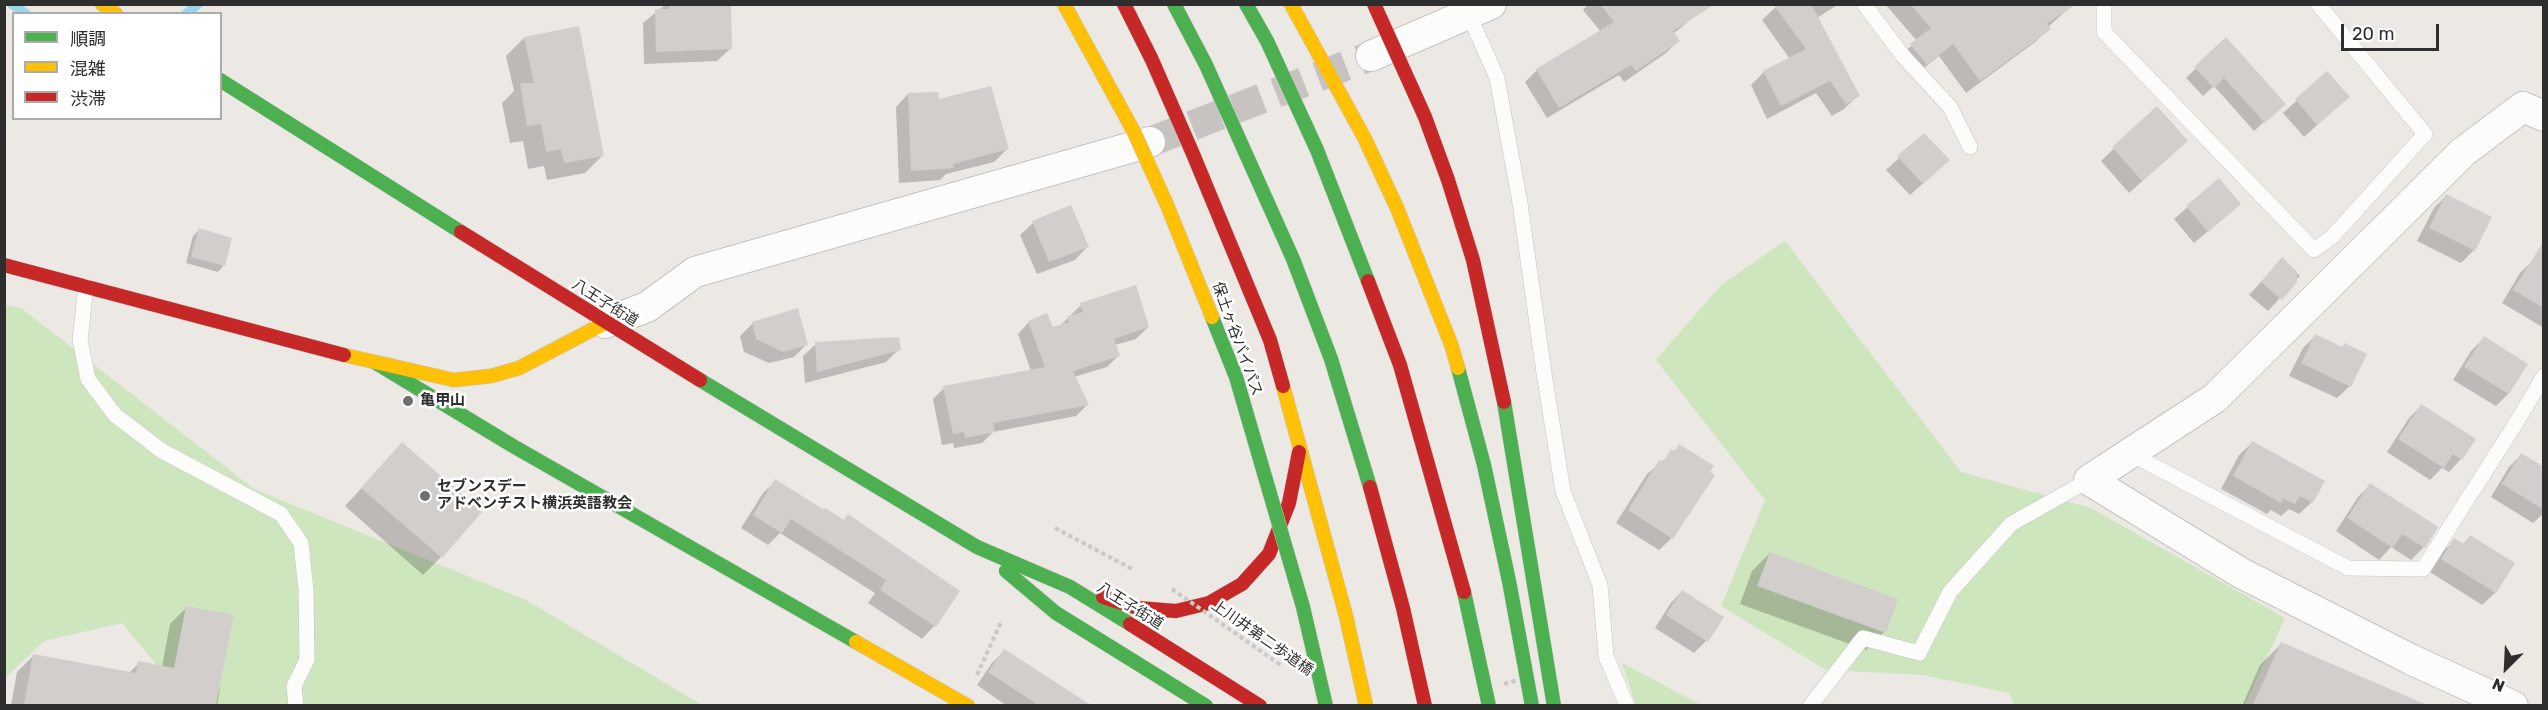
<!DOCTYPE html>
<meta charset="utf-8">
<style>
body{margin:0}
#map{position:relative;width:2548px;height:710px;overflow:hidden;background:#ece8e4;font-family:Rubik,"Noto Sans JP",sans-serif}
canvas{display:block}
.frame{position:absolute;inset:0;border:6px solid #2e2e2e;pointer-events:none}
.legend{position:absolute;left:12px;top:12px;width:210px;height:108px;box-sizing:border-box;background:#fff;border:2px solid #ababab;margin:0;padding:8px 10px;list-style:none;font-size:18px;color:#2e2e2e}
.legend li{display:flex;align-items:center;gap:12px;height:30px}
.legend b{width:30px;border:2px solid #ababab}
.north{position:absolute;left:2476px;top:638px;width:60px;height:60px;-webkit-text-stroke:4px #fff;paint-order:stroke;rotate:204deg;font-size:16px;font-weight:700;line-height:24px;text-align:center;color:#2e2e2e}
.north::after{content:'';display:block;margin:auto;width:21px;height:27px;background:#2e2e2e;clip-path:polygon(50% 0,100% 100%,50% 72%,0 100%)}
.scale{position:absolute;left:2341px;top:24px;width:98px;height:27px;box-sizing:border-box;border:3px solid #2e2e2e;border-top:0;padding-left:8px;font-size:18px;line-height:21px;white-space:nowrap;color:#2e2e2e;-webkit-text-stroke:4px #fff;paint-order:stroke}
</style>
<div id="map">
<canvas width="2548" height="710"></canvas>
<div class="frame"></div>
<ul class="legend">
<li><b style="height:8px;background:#4caf50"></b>順調</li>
<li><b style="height:8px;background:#ffc107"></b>混雑</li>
<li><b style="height:8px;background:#c62828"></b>渋滞</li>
</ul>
<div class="north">N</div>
<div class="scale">20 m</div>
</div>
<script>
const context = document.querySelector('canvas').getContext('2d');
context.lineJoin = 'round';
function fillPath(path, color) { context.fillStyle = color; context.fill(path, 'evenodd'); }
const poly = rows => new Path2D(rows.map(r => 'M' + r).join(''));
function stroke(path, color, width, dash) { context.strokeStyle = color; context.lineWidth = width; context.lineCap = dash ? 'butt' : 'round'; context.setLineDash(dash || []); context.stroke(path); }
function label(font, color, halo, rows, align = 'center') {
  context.font = font + ' Rubik,"Noto Sans JP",sans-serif'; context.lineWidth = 5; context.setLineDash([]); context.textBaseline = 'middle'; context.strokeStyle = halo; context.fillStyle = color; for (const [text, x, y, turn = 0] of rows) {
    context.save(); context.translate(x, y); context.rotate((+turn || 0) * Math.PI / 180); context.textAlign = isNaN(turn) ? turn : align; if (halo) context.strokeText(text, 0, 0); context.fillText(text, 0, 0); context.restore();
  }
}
fillPath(poly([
 [1785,241,1961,472,2091,508,2285,618,2245,705,2014,705,2009,693,1923,675,1826,670,1721,606,1765,500,1656,360,1721,285],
 [5,305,21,308,254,489,526,600,702,705,183,705,169,680,122,623,44,641,5,678],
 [1622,663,1701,705,1636,705]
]), '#cee6be');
fillPath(poly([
 [666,4,729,4,730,49,717,61,644,64,643,23],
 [1588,4,1647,4,1696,15,1673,34,1678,41,1666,53,1624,82,1619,75,1547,118,1525,82,1537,70,1601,32,1583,10],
 [1779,4,1839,4,1817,18,1858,95,1844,109,1832,116,1816,93,1767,119,1751,85,1764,72,1790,59,1762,20],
 [1885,4,2066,4,2068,9,2048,27,2049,29,2035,42,1966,93,1939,56,1913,77,1898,58,1917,41],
 [524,38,603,155,585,173,547,180,544,166,528,169,523,141,510,143,502,103,514,91,506,56],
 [2226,39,2274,113,2254,131,2214,86,2203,96,2186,78],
 [2327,73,2348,97,2304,137,2283,113],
 [908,94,938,101,1007,149,994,162,946,174,940,180,899,183,896,107],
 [2156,108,2174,153,2129,193,2101,161],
 [1924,135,1936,172,1910,195,1886,170],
 [2219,180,2226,216,2194,243,2174,219],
 [2446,196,2490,218,2474,250,2461,263,2417,241,2434,208],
 [1033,223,1087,247,1075,260,1037,274,1020,235],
 [199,230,224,265,218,272,186,263,193,236],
 [2282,259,2300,276,2268,311,2249,295],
 [2532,261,2544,268,2544,328,2502,303,2520,273],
 [1081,305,1148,327,1136,339,1115,345,1118,356,1107,367,1074,377,1087,405,1076,416,993,432,982,443,954,448,953,443,942,445,933,399,944,388,1031,371,1018,334,1029,322,1052,329,1059,327],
 [753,323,806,345,794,357,769,363,744,352,740,336],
 [2315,336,2341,348,2350,386,2337,398,2289,376,2303,348],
 [2484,338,2526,364,2508,394,2496,406,2453,380,2471,351],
 [816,344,899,349,886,362,805,383,803,356],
 [2421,406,2461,459,2449,472,2442,468,2430,480,2387,452,2409,418],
 [2252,443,2312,502,2299,514,2289,509,2281,516,2271,510,2267,514,2221,489,2239,455],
 [402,444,441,557,423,575,345,506],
 [1680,446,1672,538,1659,550,1616,523,1647,474],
 [2521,455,2544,469,2544,513,2533,523,2491,497,2509,467],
 [776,481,824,512,843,521,848,516,958,591,934,626,922,639,868,603,875,593,780,533,768,545,741,528,763,493],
 [2370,485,2436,528,2423,548,2411,560,2391,547,2379,560,2336,531,2358,497],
 [2470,537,2513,563,2495,593,2482,605,2430,572,2442,552,2455,540,2462,545],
 [1770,553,1884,632,1866,650,1740,604,1752,571],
 [1682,591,1722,617,1706,641,1694,653,1655,628,1670,604],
 [187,607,218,689,220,689,217,706,11,706,17,672,33,656,129,673,139,663,162,667,170,624],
 [2282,643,2423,706,2242,706,2260,665],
 [1004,651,1079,699,1087,706,1007,706,977,685,992,663]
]), '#0003');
stroke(poly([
 [12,4,26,14],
 [186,14,198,4]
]), '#99d6ec', 10);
fillPath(poly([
 [670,4,731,4,732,49,656,52,655,9,669,9],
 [1600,4,1715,4,1673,31,1680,41,1636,71,1631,65,1559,108,1536,69,1614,22],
 [1773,4,1811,4,1860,96,1846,104,1830,81,1781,106,1763,71,1806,49],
 [1910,4,2077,4,2047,23,2051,29,1980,81,1953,44,1927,65,1910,44,1931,28],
 [579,26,604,156,564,163,561,149,546,152,541,124,527,126,520,83,534,83,524,37],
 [2226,37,2286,104,2265,123,2224,78,2214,88,2194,67],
 [2327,71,2350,97,2317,125,2295,99],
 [991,86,1009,149,953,164,954,168,911,171,908,93,938,92,939,99],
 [2157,106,2188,141,2142,181,2112,147],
 [1924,133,1950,160,1923,184,1897,156],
 [2219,178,2241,204,2208,232,2186,206],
 [2446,194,2492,217,2475,251,2429,228],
 [1071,205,1089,247,1049,262,1032,221],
 [199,228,232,238,225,266,191,257],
 [2544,241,2544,308,2513,290],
 [2282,257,2297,272,2297,282,2282,300,2261,282],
 [1136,285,1149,327,1114,339,1120,356,1073,371,1089,405,993,423,995,432,965,438,964,432,953,434,943,386,1045,367,1028,321,1047,313,1053,327,1069,322,1067,316,1083,312,1080,303],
 [798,308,808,345,783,352,756,339,752,322],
 [2315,334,2342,347,2345,343,2367,354,2351,387,2301,363],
 [2484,336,2528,364,2509,394,2464,367],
 [899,337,901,350,817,372,815,342],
 [2421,404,2476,439,2462,460,2453,454,2444,468,2398,439],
 [2252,441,2325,481,2313,503,2300,496,2295,504,2283,498,2281,503,2233,476],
 [402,442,482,512,442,558,361,488],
 [1679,444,1714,466,1710,472,1715,475,1673,539,1628,510,1659,460,1663,462,1671,449,1675,451],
 [2521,453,2544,467,2544,510,2502,484],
 [775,479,824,510,825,508,844,520,848,514,960,591,936,627,880,590,886,580,791,519,782,533,753,515],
 [2370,483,2438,527,2425,548,2402,534,2393,548,2347,518],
 [2470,535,2515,563,2496,593,2441,559,2454,538,2464,544],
 [1770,552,1898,599,1886,633,1757,586],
 [1682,590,1724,617,1708,642,1666,615],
 [186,606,234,615,216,705,24,705,33,654,136,673,138,661,174,668],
 [2281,642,2427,705,2253,705],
 [1004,649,1091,705,1038,705,988,672]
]), '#d1cecb');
stroke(poly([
 [1150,142,1371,56]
]), '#c6c3c0', 30, [30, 15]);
const lane = poly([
 [1864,4,1903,56,1950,107,1970,147],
 [2104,4,2104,32,2314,250,2332,237,2425,134,2318,4],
 [1469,15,1497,78,1520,203,1544,373,1563,491,1600,585,1606,656,1627,706],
 [86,286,80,340,88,379,115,415,162,451,281,514,301,543,306,590,307,660,294,686,296,706],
 [2129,453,2348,568,2423,569,2516,423,2544,376],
 [1810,706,1863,638,1919,653,1950,592,2011,524,2089,480]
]);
const street = poly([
 [1371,56,1491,4],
 [605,323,647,307,695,272,1150,142],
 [2513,706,2412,660,2241,573,2089,480,2215,398,2463,152,2523,107,2544,116]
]);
const fast = poly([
 [1174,4,1206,65,1293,259,1331,359,1370,487],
 [1246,4,1267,41,1317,150,1368,281],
 [220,80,461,232],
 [376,363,513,446,856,642],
 [1458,368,1484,465,1509,581,1532,706],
 [700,380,977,547,1070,587,1130,624],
 [1006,571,1056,613,1206,706],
 [1464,592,1489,706]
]);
const slow = poly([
 [102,4,116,14],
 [1291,4,1365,139,1397,208,1451,344,1458,368],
 [344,355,454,380,491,376,519,368,605,323],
 [1283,386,1346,616,1366,706],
 [856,642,968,706]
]);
const jam = poly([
 [1124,4,1152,60,1193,154,1270,340,1283,386],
 [461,232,700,380],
 [4,265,344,355],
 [1368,281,1400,365,1464,592],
 [1370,487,1403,608,1425,706],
 [1103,597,1138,608,1176,611,1209,603,1242,584,1269,554,1289,503,1299,452],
 [1130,624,1260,706]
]);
stroke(lane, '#c5c4c5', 16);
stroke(street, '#c5c4c5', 32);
stroke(fast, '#c5c4c5', 15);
stroke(slow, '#c5c4c5', 15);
stroke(jam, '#c5c4c5', 15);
stroke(poly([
 [1055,528,1134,570],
 [977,675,1001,622]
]), '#c9c9c8', 4, [4.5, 3]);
stroke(lane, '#fcfcfb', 15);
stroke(street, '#fcfcfb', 30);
stroke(fast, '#4caf50', 14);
stroke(slow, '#ffc107', 14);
stroke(jam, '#c62828', 14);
const fastBridge = poly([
 [1212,317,1236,377,1303,607,1326,706],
 [1504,402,1554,706]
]);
const slowBridge = poly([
 [1064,4,1134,132,1167,205,1212,317]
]);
const jamBridge = poly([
 [1374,4,1425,117,1448,180,1473,260,1504,402]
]);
stroke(fastBridge, '#c6c5c4', 15, []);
stroke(slowBridge, '#c6c5c4', 15, []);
stroke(jamBridge, '#c6c5c4', 15, []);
stroke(poly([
 [1172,589,1282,666],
 [1504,684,1518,680]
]), '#c9c9c8', 4, [4.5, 3]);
stroke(fastBridge, '#4caf50', 14);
stroke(slowBridge, '#ffc107', 14);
stroke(jamBridge, '#c62828', 14);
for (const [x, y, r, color] of [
 [408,401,6,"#706f6e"],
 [425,496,6,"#706f6e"]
]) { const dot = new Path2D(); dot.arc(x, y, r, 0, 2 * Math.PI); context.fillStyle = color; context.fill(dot); stroke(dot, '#fff', 2); }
label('15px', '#2e2e2e', '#fff', [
 ["八王子街道",605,303,32],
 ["保土ヶ谷バイパス",1237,339,70],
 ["八王子街道",1130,606,32],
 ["上川井第二歩道橋",1262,638,35]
]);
label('bold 15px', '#2e2e2e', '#fff', [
 ["亀甲山",420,401],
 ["セブンスデー",437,487],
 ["アドベンチスト横浜英語教会",437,504]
], 'left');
</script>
